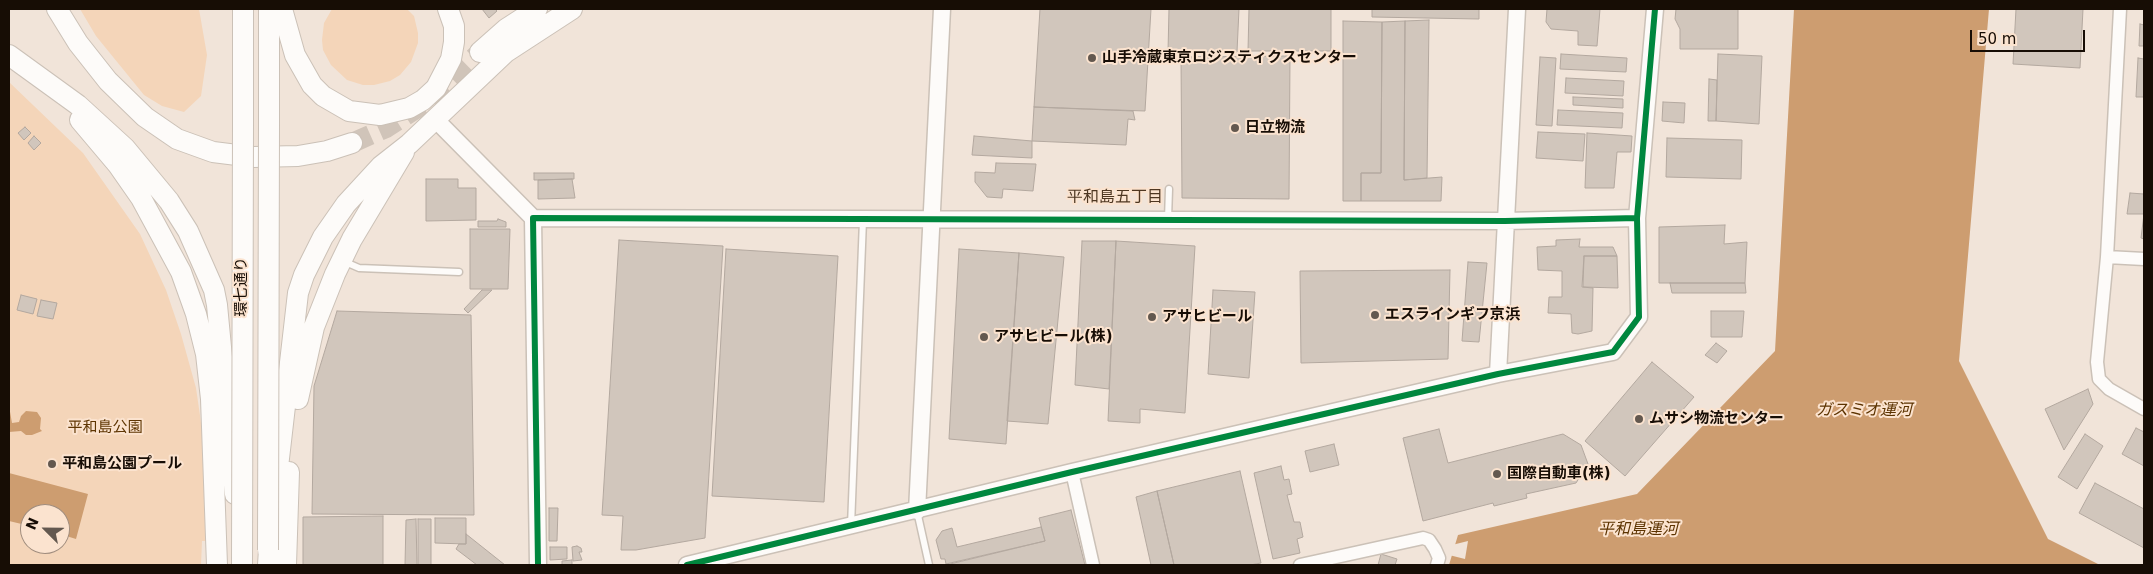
<!DOCTYPE html>
<meta charset="utf-8">
<style>
body{margin:0}
#map{position:relative;width:2153px;height:574px;overflow:hidden;background:#f1e4d9;font-family:"DejaVu Sans",sans-serif}
canvas{display:block}
.frame{position:absolute;inset:0;border:10px solid #170d05;pointer-events:none}
.north{position:absolute;left:20px;top:504px;width:50px;height:50px;box-sizing:border-box;background:#fbe3cf;border:1px solid #a08d7e;border-radius:50%;rotate:293deg;font-size:14px;font-weight:700;line-height:20px;text-align:center;color:#170d05}
.north::after{content:'';display:block;margin:auto;width:18px;height:22px;background:#63584f;clip-path:polygon(50% 0,100% 100%,50% 72%,0 100%)}
.scale{position:absolute;left:1970px;top:30px;width:115px;height:22px;box-sizing:border-box;border:2px solid #170d05;border-top:0;padding-left:6px;font-size:15px;line-height:18px;white-space:nowrap;color:#170d05;-webkit-text-stroke:4px #fbe3cf;paint-order:stroke}
</style>
<div id="map">
<canvas width="2153" height="574"></canvas>
<div class="frame"></div>
<div class="north">N</div>
<div class="scale">50 m</div>
</div>
<script>
const context = document.querySelector('canvas').getContext('2d');
context.lineJoin = 'round';
function fillPath(path, color) { context.fillStyle = color; context.fill(path, 'evenodd'); }
const poly = rows => new Path2D(rows.map(r => 'M' + r).join(''));
function stroke(path, color, width, dash) { context.strokeStyle = color; context.lineWidth = width; context.lineCap = dash ? 'butt' : 'round'; context.setLineDash(dash || []); context.stroke(path); }
function label(font, color, halo, rows, align = 'center') {
  context.font = font + ' "DejaVu Sans","Noto Sans JP",sans-serif'; context.lineWidth = 4; context.setLineDash([]); context.textBaseline = 'middle'; context.strokeStyle = halo; context.fillStyle = color; for (const [text, x, y, turn = 0] of rows) {
    context.save(); context.translate(x, y); context.rotate((+turn || 0) * Math.PI / 180); context.textAlign = isNaN(turn) ? turn : align; if (halo) context.strokeText(text, 0, 0); context.fillText(text, 0, 0); context.restore();
  }
}
fillPath(poly([
 [80,9,199,9,207,55,201,96,184,112,162,106,144,95,96,36],
 [332,9,407,9,414,16,418,33,418,43,411,62,400,75,390,81,374,85,363,85,347,80,331,65,323,50,322,40,324,23],
 [9,82,83,153,140,234,166,290,181,334,196,388,206,457,207,541,202,541,201,565,9,565],
 [30,514,60,514,60,544,30,544]
]), '#f4d5b9');
fillPath(poly([
 [1794,9,1989,9,1959,361,2048,539,2100,565,1449,565,1458,535,1637,494,1775,351],
 [9,406,12,423,19,422,21,416,26,411,37,412,41,418,40,429,42,431,32,435,26,435,21,431,9,432],
 [9,473,88,494,76,539,60,534,60,514,30,514,30,526,9,521]
]), '#cd9d70');
fillPath(poly([
 [1468,541,1465,559,1449,555,1452,545]
]), '#f1e4d9');
const building = poly([
 [482,9,495,9,497,11,489,18,482,9],
 [1040,9,1151,9,1145,111,1034,107,1040,9],
 [1169,9,1239,9,1237,52,1168,52,1169,9],
 [1249,9,1331,9,1331,51,1248,51,1249,9],
 [1372,9,1479,9,1479,19,1372,17,1372,9],
 [1547,9,1600,9,1597,46,1578,45,1578,31,1551,29,1546,22,1547,9],
 [1676,9,1738,9,1738,49,1680,49,1680,29,1675,19,1676,9],
 [2016,9,2083,9,2080,68,2013,64,2016,9],
 [1429,20,1427,178,1404,180,1405,21,1429,20],
 [1343,21,1382,22,1381,173,1361,173,1361,201,1343,201,1343,21],
 [1405,21,1404,180,1442,177,1441,201,1361,201,1361,173,1381,173,1382,22,1405,21],
 [2140,24,2144,25,2144,46,2139,46,2140,24],
 [1561,54,1627,58,1626,72,1560,69,1561,54],
 [1718,54,1762,56,1759,124,1716,121,1718,54],
 [1290,56,1289,199,1182,198,1181,57,1290,56],
 [1540,57,1556,58,1552,126,1536,125,1540,57],
 [2138,58,2144,59,2144,97,2136,97,2138,58],
 [1566,78,1624,81,1623,96,1565,93,1566,78],
 [1709,79,1717,80,1716,121,1708,121,1709,79],
 [1573,97,1623,99,1623,108,1573,105,1573,97],
 [1663,102,1685,103,1684,123,1662,121,1663,102],
 [1034,107,1133,111,1135,120,1128,119,1126,145,1032,141,1034,107],
 [1558,110,1623,113,1622,128,1557,125,1558,110],
 [25,127,31,133,24,140,18,133,25,127],
 [1538,132,1585,134,1583,161,1536,158,1538,132],
 [1587,133,1632,136,1631,152,1617,152,1614,188,1585,188,1587,133],
 [34,136,41,143,34,150,28,143,34,136],
 [974,136,1032,141,1032,158,972,155,974,136],
 [1667,138,1742,140,1741,179,1666,177,1667,138],
 [996,163,1036,164,1033,191,1003,189,1002,198,987,197,975,182,975,172,995,173,996,163],
 [534,173,574,173,574,179,534,180,534,173],
 [426,179,458,179,458,188,476,188,476,220,426,221,426,179],
 [572,179,575,198,538,199,538,180,572,179],
 [2130,193,2144,194,2144,239,2141,238,2144,214,2127,214,2130,193],
 [498,219,506,222,506,227,478,227,478,221,497,221,498,219],
 [1725,225,1724,244,1747,242,1745,283,1659,283,1659,227,1725,225],
 [470,229,510,229,508,289,470,289,470,229],
 [1580,239,1579,247,1613,247,1617,256,1584,256,1582,287,1593,288,1592,331,1578,334,1572,333,1571,314,1548,313,1549,297,1562,297,1562,271,1538,270,1537,247,1556,246,1556,240,1580,239],
 [619,240,723,246,705,538,636,550,621,550,623,516,602,515,619,240],
 [1082,241,1116,241,1109,389,1075,385,1082,241],
 [1116,241,1195,246,1185,413,1140,409,1140,423,1108,421,1116,241],
 [726,249,838,256,824,502,712,496,726,249],
 [959,249,1019,253,1006,444,949,439,959,249],
 [1019,253,1064,257,1048,424,1007,421,1019,253],
 [1584,256,1617,256,1618,288,1583,287,1584,256],
 [1468,262,1487,263,1479,342,1462,341,1468,262],
 [1450,270,1448,359,1301,363,1300,271,1450,270],
 [1670,283,1745,283,1746,293,1672,293,1670,283],
 [482,290,492,290,468,313,464,309,482,290],
 [1213,290,1255,292,1249,378,1208,374,1213,290],
 [21,295,37,299,33,314,17,310,21,295],
 [41,300,57,303,53,319,37,316,41,300],
 [337,311,471,315,474,515,312,514,314,386,337,311],
 [1711,311,1744,311,1742,337,1711,337,1711,311],
 [1716,343,1727,351,1717,363,1705,355,1716,343],
 [1652,362,1694,397,1625,476,1585,441,1652,362],
 [2088,389,2093,404,2064,450,2045,409,2088,389],
 [2136,428,2144,432,2144,466,2122,454,2136,428],
 [1439,429,1448,463,1563,434,1581,445,1588,464,1576,483,1526,494,1527,498,1494,506,1493,503,1423,521,1403,438,1439,429],
 [2085,434,2103,446,2077,489,2058,477,2085,434],
 [1334,444,1339,465,1310,472,1305,451,1334,444],
 [1281,466,1284,480,1289,479,1292,494,1287,495,1294,522,1300,522,1303,537,1297,539,1300,553,1273,559,1254,473,1281,466],
 [1240,471,1261,563,1250,565,1174,565,1157,491,1240,471],
 [2095,483,2144,509,2144,548,2079,513,2095,483],
 [1157,491,1174,565,1151,565,1136,497,1157,491],
 [549,508,558,508,557,541,549,541,549,508],
 [1071,510,1085,565,946,565,1045,541,1039,518,1071,510],
 [383,516,383,565,303,565,303,517,383,516],
 [435,518,466,518,466,544,435,543,435,518],
 [416,519,417,565,405,565,406,520,416,519],
 [418,519,431,519,431,565,418,565,418,519],
 [1041,527,1045,541,946,564,945,559,941,559,936,540,942,531,952,528,957,547,1041,527],
 [466,534,505,565,477,565,456,549,459,544,466,544,466,534],
 [577,546,581,548,582,552,579,552,582,560,573,561,572,547,577,546],
 [550,547,567,547,567,559,550,560,550,547],
 [1381,554,1397,559,1395,565,1378,565,1381,554],
 [572,560,572,565,562,565,562,561,572,560]
]);
fillPath(building, '#d1c6bc');
stroke(building, '#b3a89f', 1);
stroke(poly([
 [352,143,386,128,430,100,480,52]
]), '#d0c4b9', 20, [20, 10]);
const service = poly([
 [1168,219,1169,189],
 [343,261,359,268,459,272],
 [917,511,929,565],
 [851,526,863,220]
]);
const minor = poly([
 [2120,9,2107,257,2097,362,2099,379,2109,389,2144,409],
 [2107,257,2144,259],
 [1072,472,1093,565],
 [1300,565,1423,538,1429,540,1435,549,1439,558,1437,565]
]);
const tertiary = poly([
 [435,119,533,218],
 [1498,374,1517,9],
 [917,511,942,9],
 [538,565,533,218,1505,221,1637,218],
 [687,565,1072,472,1498,374,1613,352,1639,317,1637,218,1655,9]
]);
const primary = poly([
 [57,9,78,43,108,81,145,117,177,139,213,152,253,157,298,156,327,151,352,143],
 [269,9,269,123],
 [282,9,295,55,312,85,323,96,349,111,380,115,409,108,423,100,436,88,451,59,454,42,454,26,448,9],
 [480,52,506,29,537,9],
 [9,55,78,105,125,148,169,201,188,231,214,290,217,305,235,494],
 [80,120,118,165,141,198,181,272,196,314,206,354,211,399,217,565],
 [243,123,243,9],
 [298,399,314,327,335,274,352,239,404,152],
 [275,493,298,293,304,275,323,237,346,204,381,166,409,144,506,52,572,9],
 [268,565,270,534],
 [286,565,289,472]
]);
stroke(service, '#cbc1b7', 9);
stroke(minor, '#cbc1b7', 15);
stroke(tertiary, '#cbc1b7', 19);
stroke(primary, '#cbc1b7', 22);
stroke(service, '#fdfbf9', 6);
stroke(minor, '#fdfbf9', 12);
stroke(tertiary, '#fdfbf9', 16);
stroke(primary, '#fdfbf9', 20);
const primaryBridge = poly([
 [268,550,269,123],
 [242,565,243,123]
]);
stroke(primaryBridge, '#cbc1b7', 22, []);
stroke(primaryBridge, '#fdfbf9', 20);
stroke(poly([
 [538,565,533,218,1505,221,1637,218],
 [687,565,1072,472,1498,374,1613,352,1639,317,1637,218,1655,9]
]), '#00873e', 6);
for (const [x, y, r, color] of [
 [1092,58,5,"#63584f"],
 [1235,128,5,"#63584f"],
 [1375,315,5,"#63584f"],
 [1152,317,5,"#63584f"],
 [984,337,5,"#63584f"],
 [1639,419,5,"#63584f"],
 [52,464,5,"#63584f"],
 [1497,474,5,"#63584f"]
]) { const dot = new Path2D(); dot.arc(x, y, r, 0, 2 * Math.PI); context.fillStyle = color; context.fill(dot); stroke(dot, '#fbe3cf', 2); }
label('bold 15px', '#170d05', '#fbe3cf', [
 ["山手冷蔵東京ロジスティクスセンター",1102,58],
 ["日立物流",1245,128],
 ["エスラインギフ京浜",1385,315],
 ["アサヒビール",1162,317],
 ["アサヒビール(株)",994,337],
 ["ムサシ物流センター",1649,419],
 ["平和島公園プール",62,464],
 ["国際自動車(株)",1507,474]
], 'left');
label('15px', '#170d05', '#fbe3cf', [
 ["環七通り",242,287,-90]
]);
label('15px', '#5f3603', '#fbe3cf', [
 ["平和島公園",105,428]
]);
label('16px', '#4e3722', '#fbe3cf', [
 ["平和島五丁目",1115,198]
]);
label('italic 16px', '#5c3300', '#fbe3cf', [
 ["ガスミオ運河",1864,411],
 ["平和島運河",1638,530]
]);
</script>
